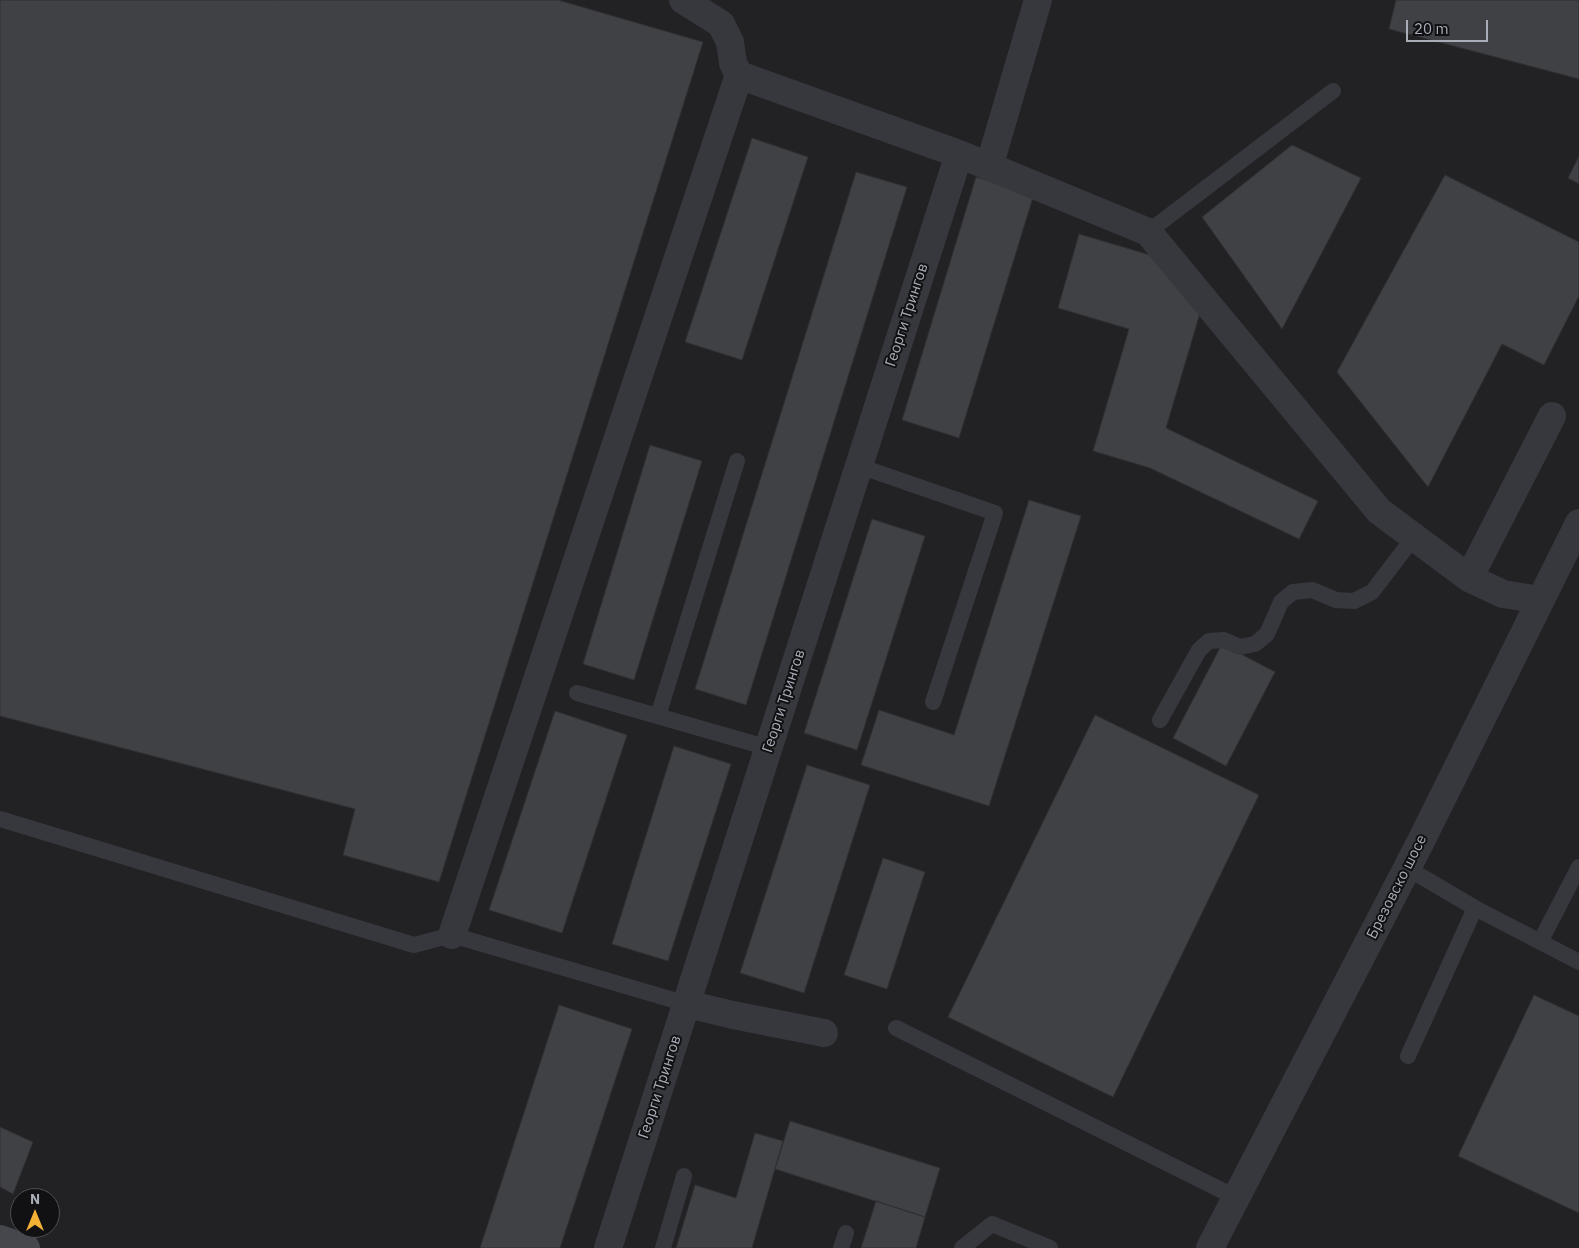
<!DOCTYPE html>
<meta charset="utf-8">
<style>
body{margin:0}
#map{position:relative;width:1579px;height:1248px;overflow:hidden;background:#161618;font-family:"IBM Plex Sans",sans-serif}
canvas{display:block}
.north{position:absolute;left:10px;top:1188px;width:50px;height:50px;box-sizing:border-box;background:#111113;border:1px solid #4d4f55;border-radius:50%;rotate:0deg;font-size:14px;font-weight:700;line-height:20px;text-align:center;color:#a8adb8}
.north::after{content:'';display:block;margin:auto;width:18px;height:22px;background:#f2b134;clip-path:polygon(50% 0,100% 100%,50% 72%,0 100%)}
.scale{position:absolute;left:1406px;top:20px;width:82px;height:22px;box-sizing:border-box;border:2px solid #a8adb8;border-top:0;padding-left:6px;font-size:15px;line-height:18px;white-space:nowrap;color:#a8adb8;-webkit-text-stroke:4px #111113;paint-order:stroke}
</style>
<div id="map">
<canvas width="1579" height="1248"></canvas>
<div class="north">N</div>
<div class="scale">20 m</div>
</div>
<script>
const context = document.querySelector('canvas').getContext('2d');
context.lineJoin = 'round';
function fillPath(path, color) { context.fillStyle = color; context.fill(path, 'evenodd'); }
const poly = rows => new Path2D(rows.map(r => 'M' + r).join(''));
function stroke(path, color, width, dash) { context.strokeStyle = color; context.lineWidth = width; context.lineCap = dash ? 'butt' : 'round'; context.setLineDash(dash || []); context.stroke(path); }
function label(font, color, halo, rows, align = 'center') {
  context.font = font + ' "IBM Plex Sans",sans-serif'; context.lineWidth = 4; context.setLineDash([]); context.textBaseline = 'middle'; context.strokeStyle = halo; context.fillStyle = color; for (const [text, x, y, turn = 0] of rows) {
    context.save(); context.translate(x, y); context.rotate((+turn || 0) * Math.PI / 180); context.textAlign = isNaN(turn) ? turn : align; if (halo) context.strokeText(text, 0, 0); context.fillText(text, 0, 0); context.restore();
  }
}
fillPath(poly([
 [0,0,1579,0,1579,1248,0,1248],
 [20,1198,50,1198,50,1228,20,1228]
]), '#222225');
const building = poly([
 [0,0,558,0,703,42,439,882,343,855,355,809,0,716,0,0],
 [1396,0,1579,0,1579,79,1389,29,1396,0],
 [752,138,808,157,742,360,685,342,752,138],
 [1292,145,1361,178,1282,329,1202,217,1292,145],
 [1579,156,1579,184,1568,178,1579,156],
 [856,172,907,187,746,705,695,689,856,172],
 [1445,175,1579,242,1579,296,1544,365,1502,344,1428,487,1337,372,1445,175],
 [976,177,1034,194,959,438,902,420,976,177],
 [1079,234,1150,255,1200,313,1166,428,1318,501,1299,539,1150,468,1093,451,1129,329,1058,308,1079,234],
 [650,445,702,461,634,680,583,664,650,445],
 [1029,500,1081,516,989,806,861,765,879,710,954,735,1029,500],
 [872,519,925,536,857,750,804,733,872,519],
 [1222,644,1275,672,1226,766,1173,738,1222,644],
 [555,711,627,735,562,933,489,910,555,711],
 [1095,715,1259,795,1113,1097,948,1017,1095,715],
 [674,746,731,764,668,961,612,944,674,746],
 [807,765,870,785,804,993,740,973,807,765],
 [883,858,925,872,887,989,844,975,883,858],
 [1534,995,1579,1016,1579,1213,1458,1156,1534,995],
 [559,1005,632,1029,560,1248,480,1248,559,1005],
 [790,1121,940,1168,925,1217,775,1169,790,1121],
 [0,1127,33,1142,13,1194,0,1187,0,1127],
 [755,1133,783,1141,752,1248,676,1248,695,1185,736,1198,755,1133],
 [876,1201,925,1217,916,1248,861,1248,876,1201]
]);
fillPath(building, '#404145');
stroke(building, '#303034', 1);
stroke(poly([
 [1148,232,1333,91],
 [859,466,995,513,933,702],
 [577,693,769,748],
 [658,716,737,461],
 [1160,720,1199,650,1209,641,1224,640,1240,647,1255,644,1267,634,1281,602,1293,592,1312,590,1336,600,1354,601,1372,592,1414,537],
 [0,819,414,945,452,935,687,1004],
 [1407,868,1475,908,1579,962],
 [1540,942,1579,867],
 [896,1028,1237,1198],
 [1408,1056,1475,908],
 [663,1248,684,1176],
 [841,1248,846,1233],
 [962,1248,992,1224,1050,1248]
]), '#37383d', 16);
stroke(poly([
 [683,0,721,24,730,42,733,63,739,75,959,154,1148,232,1379,511,1469,578,1503,594,1540,600],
 [989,167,1038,0],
 [1469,578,1552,416],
 [452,935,739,75],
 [687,1004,733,1015,824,1033],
 [608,1248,959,154]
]), '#37383d', 28);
stroke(poly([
 [1210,1248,1419,845,1579,523]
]), '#37383d', 28);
stroke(poly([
 [0,1239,26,1248]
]), '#45474d', 28);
label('15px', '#a8adb8', '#111113', [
 ["Георги Трингов",907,315,-72],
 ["Георги Трингов",784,701,-72],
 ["Брезовско шосе",1397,887,-63],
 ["Георги Трингов",660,1087,-72]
]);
</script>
